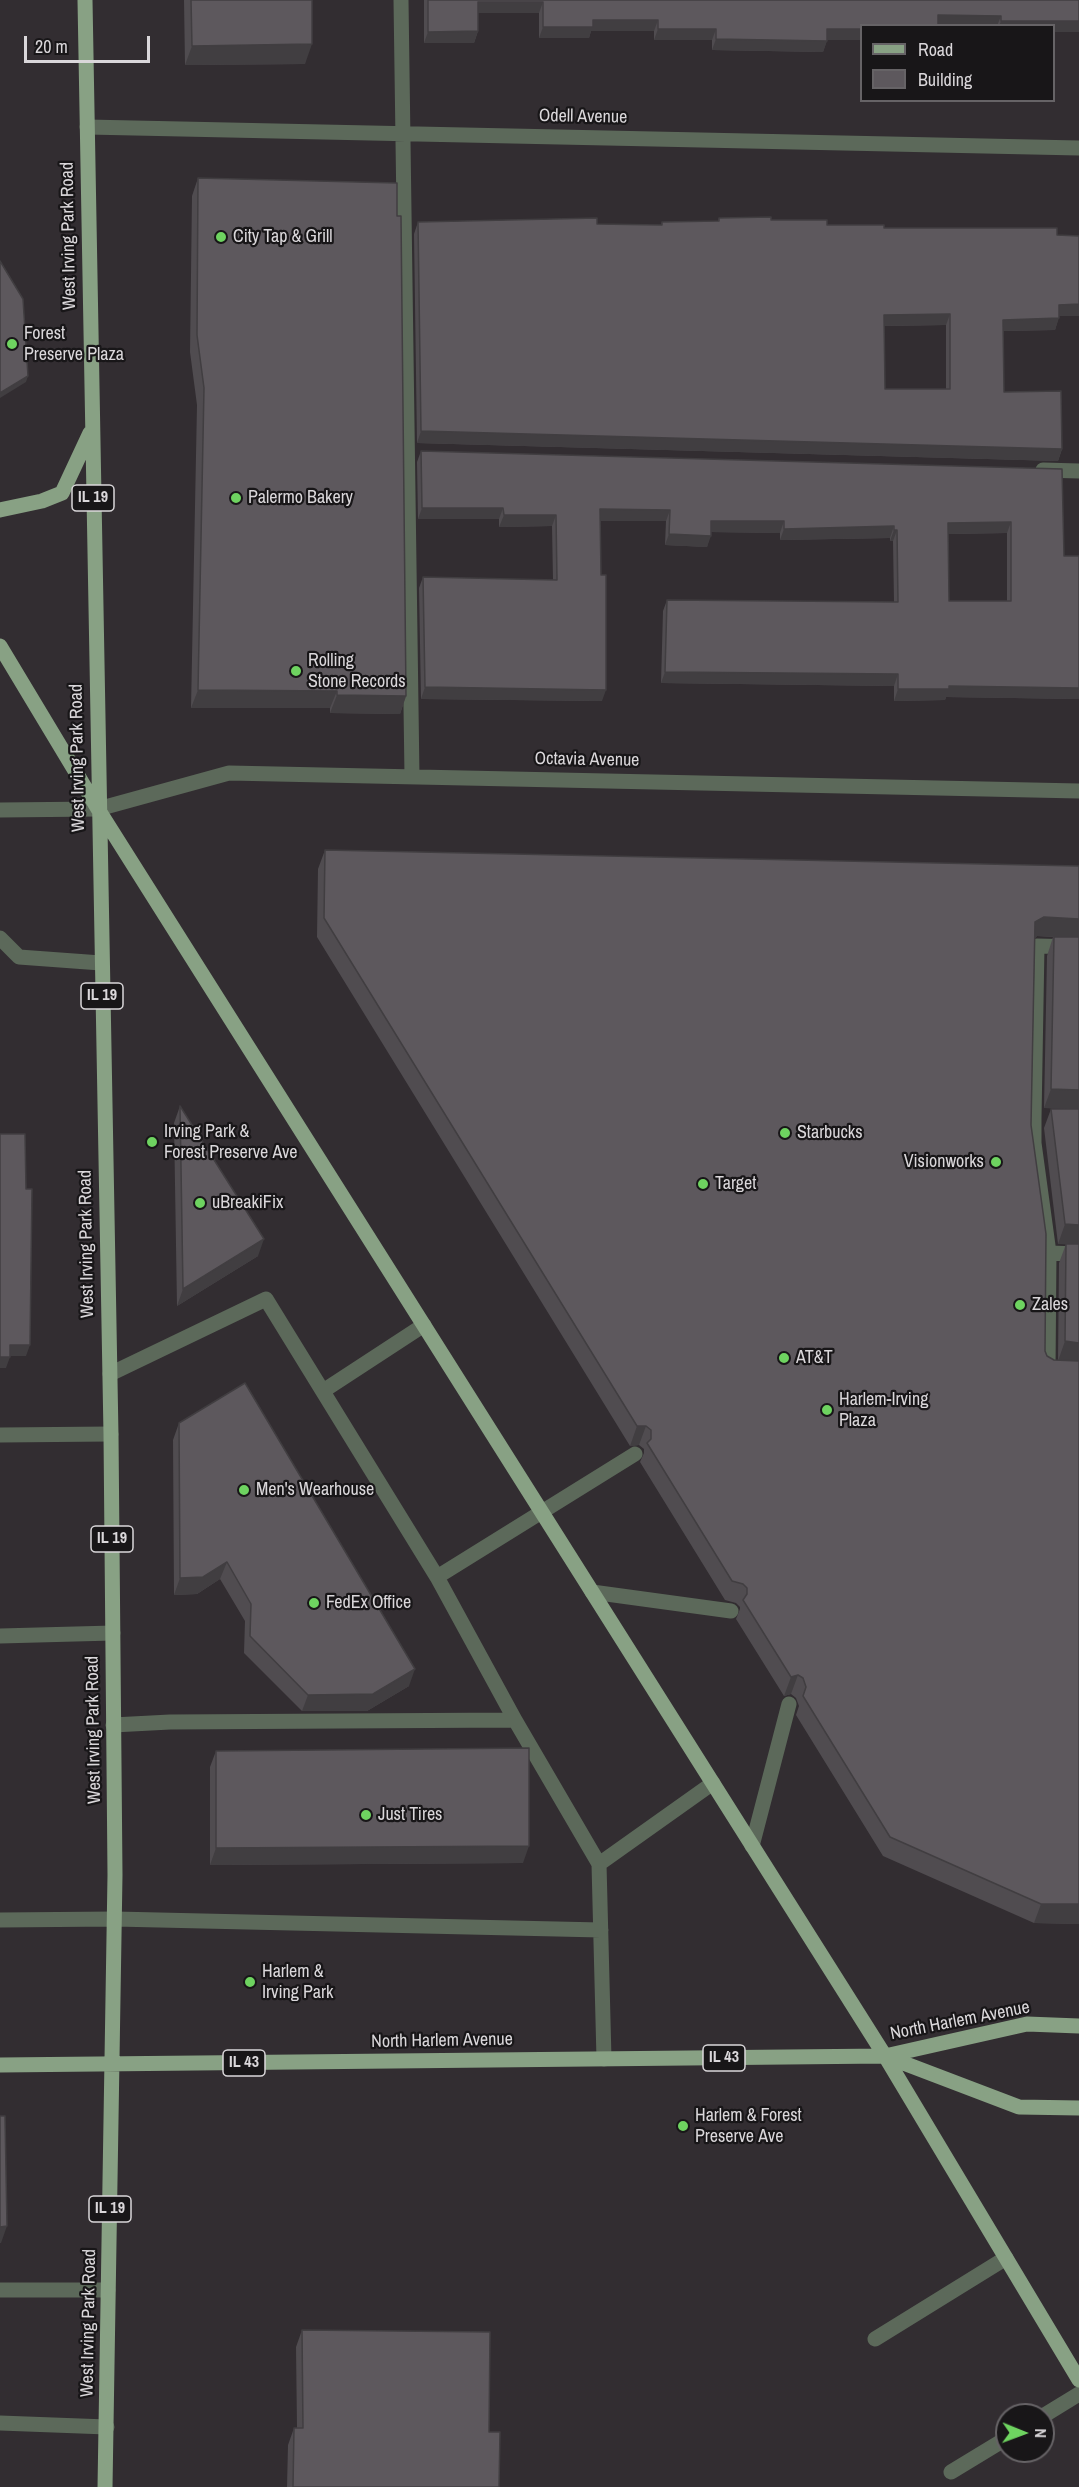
<!DOCTYPE html>
<style>
body{margin:0}
#map{position:relative;width:1079px;height:2487px;overflow:hidden;background:#322d31;font-family:"Archivo Narrow",sans-serif}
canvas{display:block}
.legend{position:absolute;left:860px;top:24px;width:195px;height:78px;box-sizing:border-box;background:#181618;border:2px solid #666366;margin:0;padding:8px 10px;list-style:none;font-size:18px;color:#dad7da}
.legend li{display:flex;align-items:center;gap:12px;height:30px}
.legend b{width:30px;border:2px solid #666366}
.north{position:absolute;left:995px;top:2403px;width:60px;height:60px;box-sizing:border-box;background:#181618;border:2px solid #666366;border-radius:50%;rotate:91deg;font-size:16px;font-weight:700;line-height:24px;text-align:center;color:#dad7da}
.north::after{content:'';display:block;margin:auto;width:21px;height:27px;background:#6ed360;clip-path:polygon(50% 0,100% 100%,50% 72%,0 100%)}
.scale{position:absolute;left:24px;top:36px;width:126px;height:27px;box-sizing:border-box;border:3px solid #dad7da;border-top:0;padding-left:8px;font-size:18px;line-height:21px;white-space:nowrap;color:#dad7da;-webkit-text-stroke:4px #181618;paint-order:stroke}
</style>
<div id="map">
<canvas width="1079" height="2487"></canvas>
<ul class="legend">
<li><b style="height:8px;background:#88a184"></b>Road</li>
<li><b style="height:16px;background:#5d585d"></b>Building</li>
</ul>
<div class="north">N</div>
<div class="scale">20 m</div>
</div>
<script>
const context = document.querySelector('canvas').getContext('2d');
context.lineJoin = 'round';
const poly = rows => new Path2D(rows.map(r => 'M' + r).join(''));
function stroke(path, color, width, dash) { context.strokeStyle = color; context.lineWidth = width; context.lineCap = dash ? 'butt' : 'round'; context.setLineDash(dash || []); context.stroke(path); }
function fillPath(path, color) { context.fillStyle = color; context.fill(path, 'evenodd'); }
function label(font, color, halo, rows, align = 'center') {
  context.font = font + ' "Archivo Narrow",sans-serif'; context.lineWidth = 4.5; context.setLineDash([]); context.textBaseline = 'middle'; context.strokeStyle = halo; context.fillStyle = color; for (const [text, x, y, turn = 0] of rows) {
    context.save(); context.translate(x, y); context.rotate((+turn || 0) * Math.PI / 180); context.textAlign = isNaN(turn) ? turn : align; if (halo) context.strokeText(text, 0, 0); context.fillText(text, 0, 0); context.restore();
  }
}
stroke(poly([
 [401,0,412,776],
 [87,127,1079,148],
 [1043,470,1079,471],
 [0,810,98,809,229,773,1079,791],
 [0,938,19,957,101,963],
 [1079,947,1037,946,1034,1118,1034,1143,1049,1253,1079,1254],
 [1049,1253,1048,1370,1079,1371],
 [110,1374,266,1299,437,1577,515,1720],
 [323,1391,424,1325],
 [0,1435,111,1434],
 [437,1577,635,1454],
 [592,1592,731,1611],
 [0,1636,113,1633],
 [113,1725,170,1722,515,1720,599,1864],
 [752,1846,789,1704],
 [0,1920,115,1919,601,1930],
 [604,2059,599,1864,713,1783],
 [0,2290,108,2290],
 [875,2339,1006,2258],
 [1043,2416,1079,2394],
 [0,2423,107,2427],
 [951,2472,1007,2438]
]), '#5c695a', 15);
stroke(poly([
 [85,0,111,1434,115,1875,105,2487],
 [0,510,42,501,62,493,90,433],
 [0,646,98,809,885,2056,1079,2380],
 [885,2056,1019,2107,1079,2108],
 [0,2065,885,2056,1027,2024,1079,2026]
]), '#88a184', 15);
fillPath(poly([
 [184,0,312,0,305,64,185,65],
 [424,0,1079,0,1079,32,1053,32,1053,26,861,26,861,40,827,40,823,52,712,50,712,40,654,40,654,31,591,31,589,38,539,38,539,13,478,13,478,31,474,43,424,43],
 [198,178,397,216,406,696,400,714,330,713,330,708,191,708,197,405,190,352,192,196],
 [719,218,771,220,827,225,884,228,1059,316,1055,330,1003,331,1004,392,1062,449,1058,461,417,443,414,234,418,222,661,225,662,222,718,221],
 [946,325,946,389,885,389,884,326],
 [421,451,1062,469,1064,556,1079,556,1079,699,946,697,945,700,894,701,894,686,661,683,663,611,667,600,894,602,893,541,890,541,890,538,780,540,780,533,711,532,707,547,665,545,666,521,600,521,602,701,421,699,419,588,423,577,553,580,552,526,499,527,499,519,418,519,417,462],
 [1007,533,1007,601,949,601,948,534],
 [325,850,1079,866,1079,1924,1034,1923,883,1856,796,1715,799,1706,796,1698,791,1694,784,1696,736,1619,740,1609,740,1607,736,1603,725,1600,640,1462,644,1453,644,1449,639,1445,630,1446,317,937,318,869],
 [1037,936,1053,937,1047,956,1044,1108,1079,1109,1051,1109,1044,1128,1058,1244,1066,1244,1059,1263,1058,1361,1054,1360,1047,1356,1045,1351,1031,1125,1035,938],
 [180,1106,258,1256,177,1306,174,1123],
 [179,1423,409,1686,367,1711,302,1711,244,1653,245,1621,220,1579,197,1594,174,1595,173,1440],
 [216,1751,523,1863,210,1865,210,1767],
 [302,2330,489,2432,499,2487,287,2487,288,2445,294,2428,297,2428,296,2347]
]), '#504c50');
fillPath(poly([
 [478,2,543,2,539,13,474,13],
 [938,15,1001,16,997,26,934,26],
 [593,20,658,20,654,31,591,31,589,38,539,38,543,27],
 [1001,21,1079,21,1079,32,1053,32,1053,26,999,26],
 [658,29,716,29,712,40,654,40],
 [827,29,861,29,861,40,823,40],
 [478,31,474,43,424,43,428,32],
 [716,39,827,41,823,52,712,50],
 [312,44,305,64,185,65,192,46],
 [1079,304,1079,316,1055,316,1059,305],
 [950,314,946,325,880,326,884,315],
 [1059,318,1055,330,998,331,1003,320],
 [28,376,26,382,0,398,0,393],
 [421,431,1062,449,1058,461,417,443],
 [422,508,503,508,499,519,418,519],
 [600,509,670,510,666,521,596,521],
 [504,515,556,515,552,526,499,527],
 [711,521,784,521,780,533,707,532],
 [1011,522,1007,533,944,534,948,523],
 [894,526,890,538,780,540,784,529],
 [894,530,897,530,893,541,890,541],
 [669,534,711,536,707,547,665,545],
 [665,672,898,674,894,686,661,683],
 [949,686,1079,688,1079,699,946,697,945,700,894,701,898,689],
 [425,687,606,690,602,701,421,699],
 [198,690,337,691,330,708,191,708],
 [337,695,406,696,400,714,330,713],
 [1044,917,1079,919,1079,938,1037,936,1028,942,1035,922],
 [1051,1089,1079,1090,1079,1109,1044,1108],
 [1065,1224,1079,1225,1079,1245,1058,1244],
 [264,1239,258,1256,177,1306,183,1289],
 [1065,1341,1079,1343,1079,1363,1058,1361],
 [10,1345,30,1345,26,1356,6,1356],
 [0,1357,10,1357,6,1368,0,1368],
 [637,1426,646,1426,639,1445,630,1446],
 [227,1562,220,1579,197,1594,174,1595,180,1578],
 [415,1669,409,1686,367,1711,302,1711,308,1695],
 [798,1675,791,1694,784,1696,791,1677],
 [529,1846,523,1863,210,1865,216,1848],
 [1041,1904,1079,1904,1079,1924,1034,1923],
 [7,2226,1,2243,0,2243,0,2227]
]), '#413e41');
const building = poly([
 [191,0,312,0,312,44,192,46,191,0],
 [428,0,1079,0,1079,21,1001,21,1001,16,938,15,938,26,861,26,861,29,827,29,827,41,716,39,716,29,658,29,658,20,593,20,593,27,543,27,543,2,478,2,478,31,428,32,428,0],
 [198,178,397,183,397,216,401,216,406,696,337,695,337,691,198,690,204,388,197,335,198,178],
 [771,217,771,220,827,220,827,225,884,225,884,228,1057,228,1057,235,1079,236,1079,304,1059,305,1059,318,1003,320,1004,392,1061,391,1062,449,421,431,418,222,597,218,597,224,662,225,662,222,719,221,719,218,771,217],
 [950,314,950,389,885,389,884,315,950,314],
 [0,261,23,299,28,376,0,393,0,261],
 [421,451,1062,469,1064,556,1079,556,1079,688,949,686,949,689,898,689,898,674,665,672,667,600,898,602,897,530,894,530,894,526,784,529,784,521,711,521,711,536,669,534,670,510,600,509,601,575,606,575,606,690,425,687,423,577,557,580,556,515,504,515,503,508,422,508,421,451],
 [1011,522,1011,601,949,601,948,523,1011,522],
 [325,850,1079,866,1079,919,1044,917,1035,922,1031,1125,1046,1234,1045,1351,1047,1356,1054,1360,1079,1361,1079,1904,1041,1904,890,1837,803,1696,806,1687,803,1678,798,1675,791,1677,743,1600,747,1594,747,1588,743,1584,732,1581,647,1443,651,1439,651,1430,646,1426,637,1426,324,918,325,850],
 [1054,937,1079,937,1079,1090,1051,1089,1054,937],
 [180,1106,264,1239,183,1289,180,1106],
 [1051,1109,1079,1109,1079,1225,1065,1224,1051,1109],
 [0,1134,25,1134,26,1189,32,1189,30,1345,10,1345,10,1357,0,1357,0,1134],
 [1066,1244,1079,1244,1079,1343,1065,1341,1066,1244],
 [245,1383,415,1669,373,1694,308,1695,250,1636,251,1604,227,1562,203,1577,180,1578,179,1423,245,1383],
 [529,1748,529,1846,216,1848,216,1751,529,1748],
 [0,2116,5,2116,7,2226,0,2227,0,2116],
 [302,2330,490,2332,489,2432,500,2432,499,2487,293,2487,294,2428,303,2428,302,2330]
]);
fillPath(building, '#5d585d');
stroke(building, '#413e41', 1.5);
for (const [x, y, r, color] of [
 [221,237,6,"#6ed360"],
 [12,344,6,"#6ed360"],
 [236,498,6,"#6ed360"],
 [296,671,6,"#6ed360"],
 [785,1133,6,"#6ed360"],
 [152,1142,6,"#6ed360"],
 [996,1162,6,"#6ed360"],
 [703,1184,6,"#6ed360"],
 [200,1203,6,"#6ed360"],
 [1020,1305,6,"#6ed360"],
 [784,1358,6,"#6ed360"],
 [827,1410,6,"#6ed360"],
 [244,1490,6,"#6ed360"],
 [314,1603,6,"#6ed360"],
 [366,1815,6,"#6ed360"],
 [250,1982,6,"#6ed360"],
 [683,2126,6,"#6ed360"]
]) { const dot = new Path2D(); dot.arc(x, y, r, 0, 2 * Math.PI); context.fillStyle = color; context.fill(dot); stroke(dot, '#181618', 2); }
for (const [x, y, w] of [
 [93,498,42],
 [102,996,42],
 [112,1539,42],
 [724,2058,42],
 [244,2063,42],
 [110,2209,42]
]) { const box = new Path2D(); box.roundRect(x - w / 2, y - 13, w, 26, 4.5); context.fillStyle = '#181618'; context.fill(box); stroke(box, '#dad7da', 1.5); }
label('bold 16px', '#dad7da', null, [
 ["IL 19",93,498],
 ["IL 19",102,996],
 ["IL 19",112,1539],
 ["IL 43",724,2058],
 ["IL 43",244,2063],
 ["IL 19",110,2209]
]);
label('18px', '#dad7da', '#181618', [
 ["Odell Avenue",583,117,1],
 ["West Irving Park Road",69,236,-91],
 ["West Irving Park Road",78,758,-91],
 ["Octavia Avenue",587,760,1],
 ["West Irving Park Road",87,1244,-91],
 ["West Irving Park Road",94,1730,-91],
 ["North Harlem Avenue",960,2021,-11],
 ["North Harlem Avenue",442,2041,-1],
 ["West Irving Park Road",89,2323,-89]
]);
label('18px', '#dad7da', '#181618', [
 ["City Tap & Grill",233,237],
 ["Forest",24,334],
 ["Preserve Plaza",24,355],
 ["Palermo Bakery",248,498],
 ["Rolling",308,661],
 ["Stone Records",308,682],
 ["Irving Park &",164,1132],
 ["Forest Preserve Ave",164,1153],
 ["Starbucks",797,1133],
 ["Visionworks",984,1162,"right"],
 ["Target",715,1184],
 ["uBreakiFix",212,1203],
 ["Zales",1032,1305],
 ["AT&T",796,1358],
 ["Harlem-Irving",839,1400],
 ["Plaza",839,1421],
 ["Men's Wearhouse",256,1490],
 ["FedEx Office",326,1603],
 ["Just Tires",378,1815],
 ["Harlem &",262,1972],
 ["Irving Park",262,1993],
 ["Harlem & Forest",695,2116],
 ["Preserve Ave",695,2137]
], 'left');
</script>
